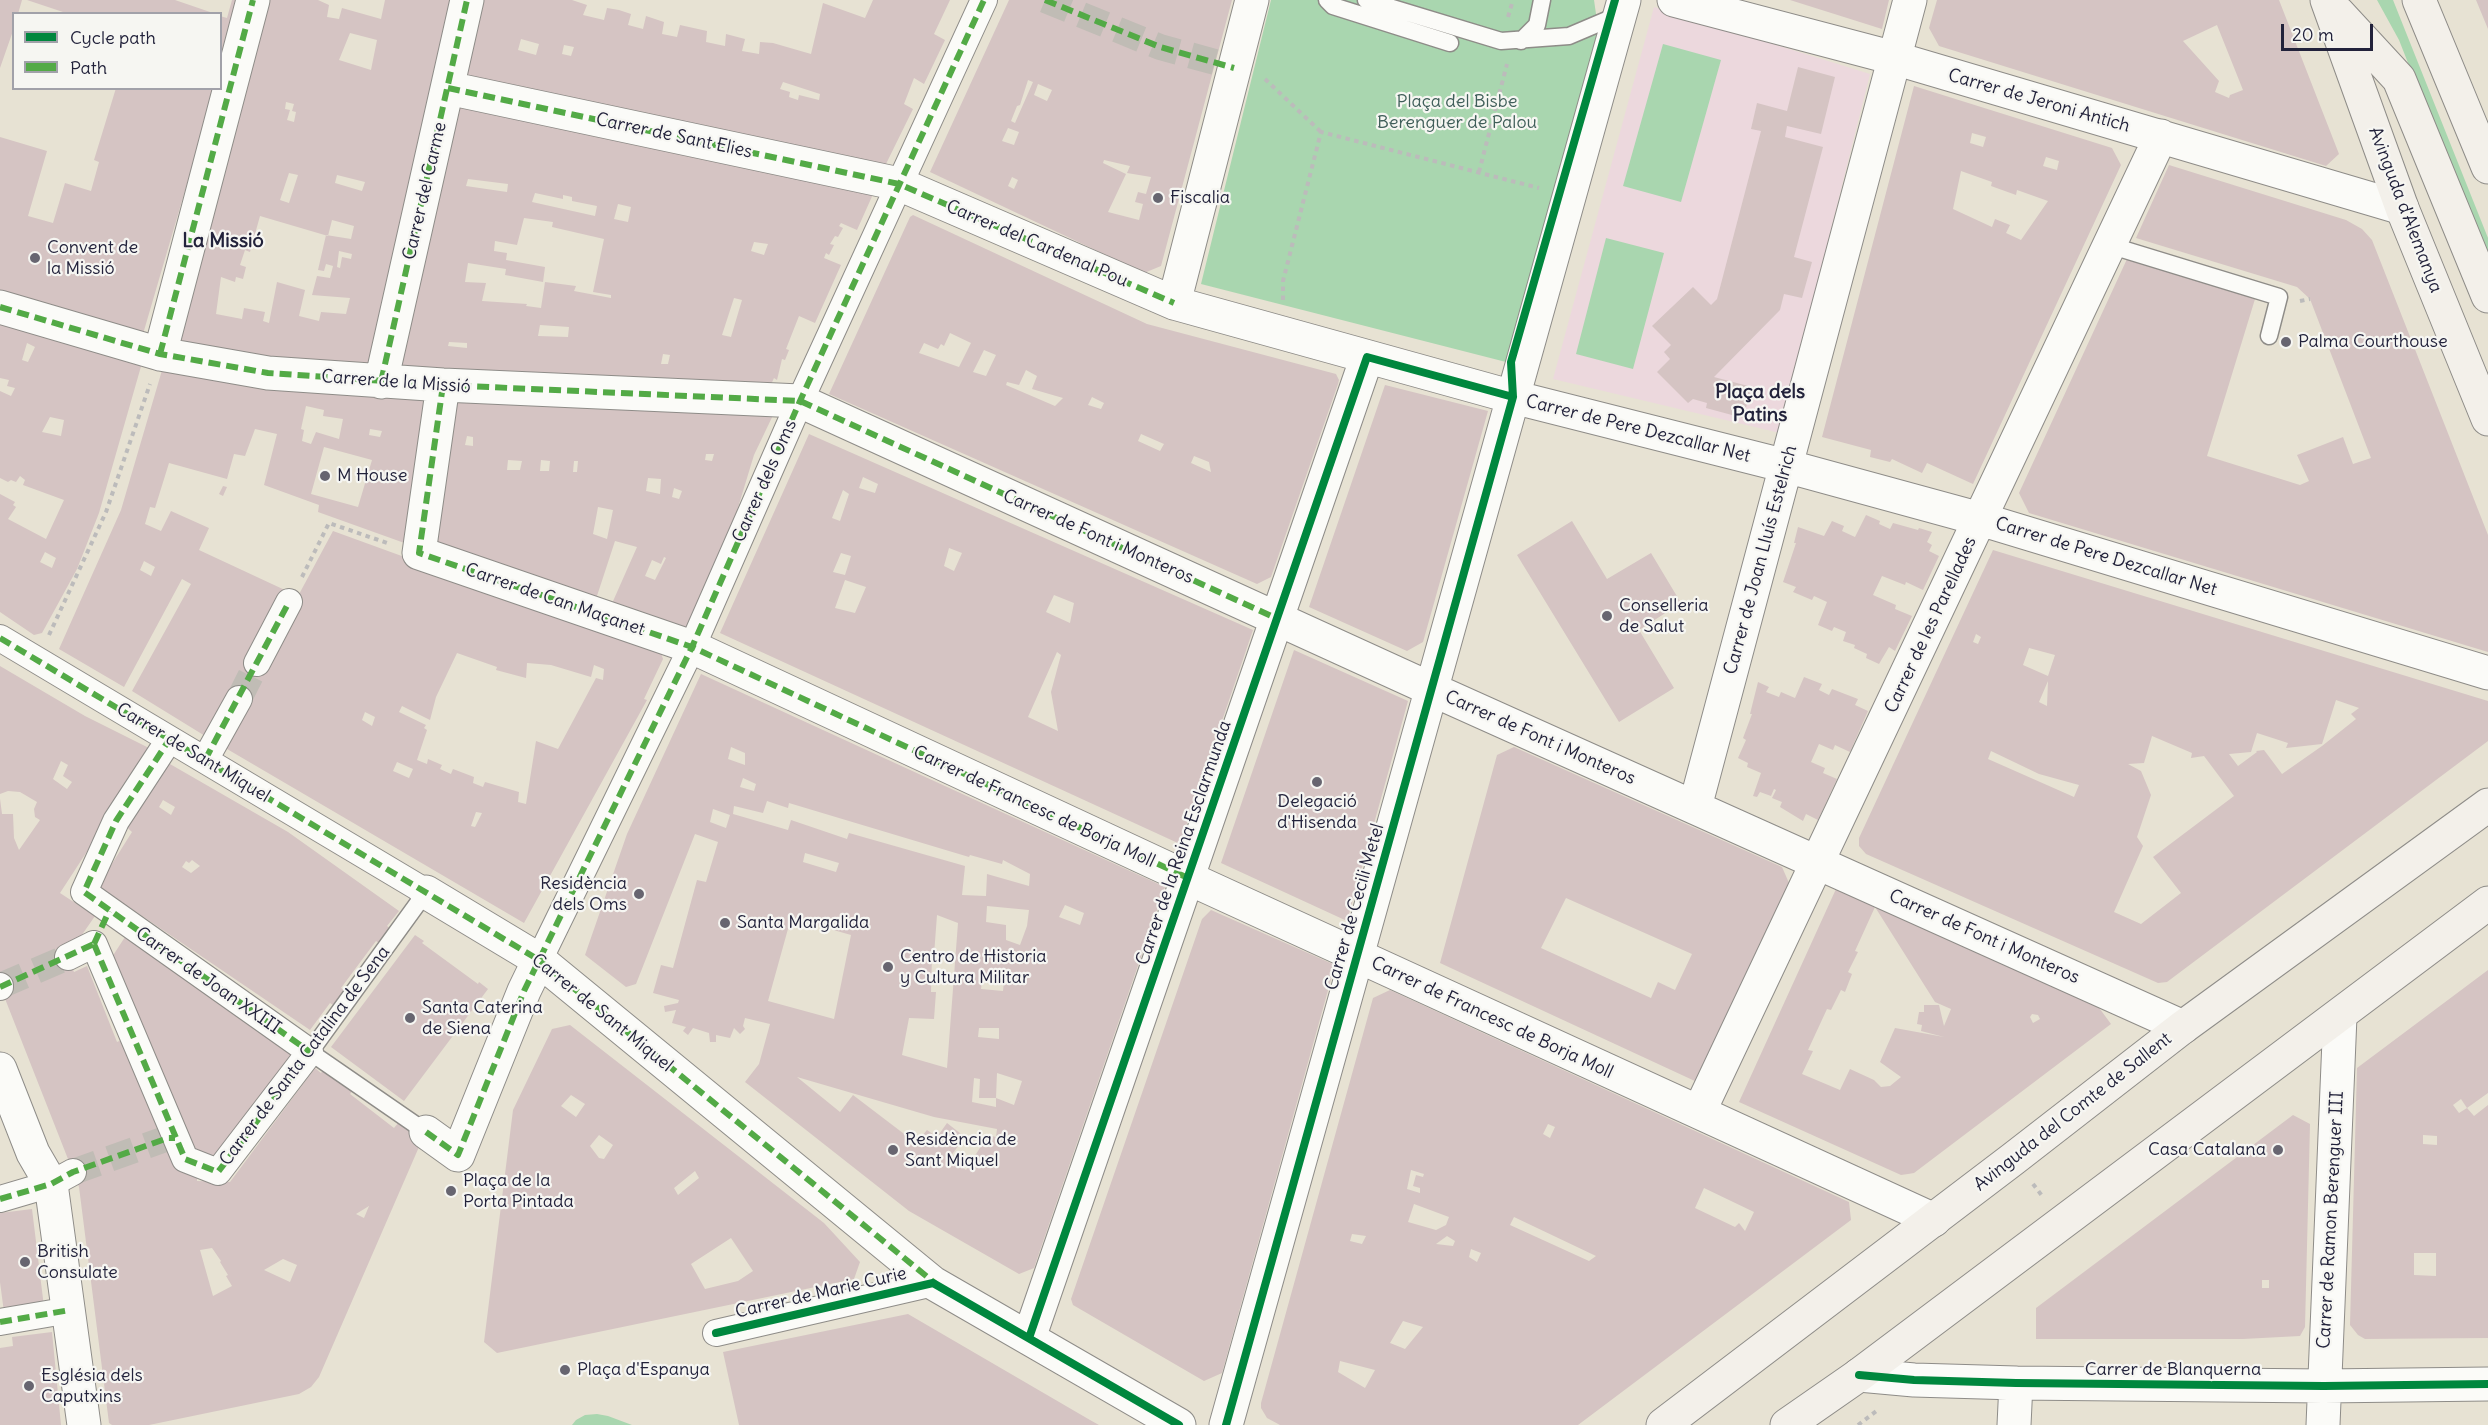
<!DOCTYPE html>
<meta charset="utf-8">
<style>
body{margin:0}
#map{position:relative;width:2488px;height:1425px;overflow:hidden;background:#e7e2d3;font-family:Delius,sans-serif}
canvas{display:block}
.legend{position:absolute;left:12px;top:12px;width:210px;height:78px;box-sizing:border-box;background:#f6f6f2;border:2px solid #a1a1a9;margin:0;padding:8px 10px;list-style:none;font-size:18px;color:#22223b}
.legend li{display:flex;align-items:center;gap:12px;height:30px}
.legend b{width:30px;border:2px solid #a1a1a9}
.scale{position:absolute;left:2281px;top:24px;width:92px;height:27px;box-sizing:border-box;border:3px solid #22223b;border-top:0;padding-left:8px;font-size:18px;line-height:21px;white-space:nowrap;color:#22223b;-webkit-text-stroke:4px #f6f6f2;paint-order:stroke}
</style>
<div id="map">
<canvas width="2488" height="1425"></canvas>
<ul class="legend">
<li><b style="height:8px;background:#00873e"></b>Cycle path</li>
<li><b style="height:8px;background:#53aa46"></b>Path</li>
</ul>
<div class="scale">20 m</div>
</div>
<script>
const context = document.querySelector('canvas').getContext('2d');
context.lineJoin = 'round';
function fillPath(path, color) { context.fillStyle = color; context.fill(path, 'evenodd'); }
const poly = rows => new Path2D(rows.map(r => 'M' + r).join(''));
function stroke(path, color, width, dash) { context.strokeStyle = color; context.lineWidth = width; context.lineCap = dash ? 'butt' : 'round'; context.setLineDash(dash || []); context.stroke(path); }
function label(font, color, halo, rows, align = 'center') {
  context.font = font + ' Delius,sans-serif'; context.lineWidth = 4.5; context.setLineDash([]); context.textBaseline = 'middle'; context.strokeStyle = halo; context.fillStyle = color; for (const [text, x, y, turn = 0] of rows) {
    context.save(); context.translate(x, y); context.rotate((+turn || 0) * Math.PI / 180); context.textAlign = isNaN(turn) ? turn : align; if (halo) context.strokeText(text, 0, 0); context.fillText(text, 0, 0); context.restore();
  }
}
fillPath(poly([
 [1654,7,1870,74,1780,433,1553,379]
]), '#ecd8dd');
fillPath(poly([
 [1271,0,1594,0,1599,35,1506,362,1201,284],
 [2377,0,2393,0,2488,238,2488,266,2399,40],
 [1663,44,1721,60,1681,202,1623,186],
 [1606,238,1664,253,1633,369,1576,354],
 [597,1414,608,1416,632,1425,572,1425,576,1420,585,1415]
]), '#a9d6af');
fillPath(poly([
 [0,0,22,0,18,14,14,14,14,28,0,68],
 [27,0,175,0,213,13,69,14],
 [232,0,248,0,220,66,220,16,227,18],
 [269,0,318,0,329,5,327,17,339,19,342,8,381,19,385,0,461,0,376,371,249,354,169,340,249,78],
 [350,33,377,40,371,70,339,60],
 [286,102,294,104,292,111,296,112,294,122,287,120,290,110,285,109],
 [289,173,298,175,289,203,280,200],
 [337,175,365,182,362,191,335,183],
 [260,216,328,236,332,220,354,226,351,239,326,235,318,270,324,271,326,264,333,266,330,278,317,276,312,295,350,298,346,314,321,312,319,321,299,316,305,290,277,282,269,323,263,321,265,312,244,308,242,319,216,314,221,277,235,282,236,277,243,279,246,267,240,265,245,250,250,252],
 [339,251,352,254,351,259,342,257,340,268,337,267],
 [478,0,572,0,587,5,583,15,604,20,607,8,619,10,631,14,628,25,643,29,646,16,664,22,662,34,677,37,680,25,707,31,706,42,725,46,726,34,745,39,742,51,759,54,760,42,773,43,811,54,823,3,865,18,873,0,950,0,934,34,945,40,924,84,914,78,904,104,913,109,885,166,460,76],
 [521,39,539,44,536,55,518,50],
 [564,45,574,47,571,56,562,54],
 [783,82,820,94,819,100,799,95,798,100,789,97,790,92,780,89],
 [1009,0,1232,0,1161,266,1144,273,930,172],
 [1028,80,1033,82,1015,123,1011,121,1017,106,1020,105],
 [1038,84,1052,90,1047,101,1034,95],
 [1008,128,1019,132,1014,145,1002,141],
 [1104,160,1130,166,1127,173,1151,177,1146,194,1138,192,1135,202,1143,204,1139,220,1108,212,1126,174,1103,163],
 [1012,177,1018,180,1014,189,1008,186],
 [1790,0,1889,0,1882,29],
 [1937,0,2279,0,2339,154,2326,166,1939,46,1929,28],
 [2217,25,2243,90,2230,95,2229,98,2215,92,2219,81,2183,41],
 [2476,0,2488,0,2488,29],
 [1798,67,1835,77,1821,134,1787,126,1785,137,1823,147,1794,257,1812,262,1802,298,1784,294,1780,310,1714,377,1752,387,1743,418,1706,408,1707,403,1693,399,1688,403,1657,372,1670,359,1664,352,1671,345,1652,326,1693,287,1711,305,1717,299,1761,131,1751,129,1757,103,1787,111],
 [1914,86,2112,148,2121,165,1973,484,1927,463,1922,473,1892,459,1890,462,1870,457,1871,450,1822,437],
 [1972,133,1986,137,1983,147,1970,143],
 [2046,157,2059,161,2057,170,2043,166],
 [1961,171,1992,182,1991,186,2016,195,2017,190,2048,201,2021,240,2006,233,2010,225,1995,219,1992,227,1953,209],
 [116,88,215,88,143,334,0,293,0,137,47,151,28,216,53,223,65,183,91,191,99,162,94,160],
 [453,101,874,192,857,230,841,223,839,226,843,228,838,237,835,236,830,244,834,245,829,255,826,253,824,258,841,265,815,323,799,316,786,349,789,350,785,360,782,359,777,380,774,378,768,391,399,369],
 [468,179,508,184,507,192,466,186],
 [535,193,563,199,563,195,572,197,572,201,597,206,595,216,532,202],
 [618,204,631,207,628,222,614,219],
 [524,218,553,222,552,227,604,239,593,292,611,295,611,298,574,291,576,286,545,282,541,308,526,306,527,304,482,301,486,283,465,282,468,263,506,269,505,275,543,282,545,267,506,260,507,253,494,251,495,241,517,245],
 [754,242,768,244,764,255,751,251],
 [734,298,742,300,731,337,722,335],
 [540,325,569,327,568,337,538,336],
 [449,342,467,343,467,348,448,346],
 [663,354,670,355,668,364,661,364],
 [2169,165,2346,220,2362,229,2372,240,2488,535,2488,652,2029,513,2019,493,2127,259,2255,299,2207,456,2300,485,2309,481,2297,455,2343,437,2353,464,2371,458,2310,299,2297,287,2136,238],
 [913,215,1147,324,1336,374,1339,380,1338,384,1271,577,1257,584,829,394,910,217],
 [950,333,971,343,959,367,919,353,924,343,938,349,941,344,944,346],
 [984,350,996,355,986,376,973,372],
 [1026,370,1037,376,1032,389,1063,398,1055,406,1006,385,1007,382,1019,385],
 [1092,397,1104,403,1101,409,1088,405],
 [1141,434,1164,444,1160,451,1138,441],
 [1194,456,1209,462,1211,472,1191,463],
 [0,315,144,356,99,513,77,569,42,633,34,635,0,612,0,494,15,502,13,505,16,507,8,519,46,539,64,500,23,485,25,480,20,476,16,482,11,480,8,482,0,478,0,391,11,396,15,388,7,386,9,380,0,378],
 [27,343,35,347,28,362,22,360],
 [50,417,64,420,61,436,42,432],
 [45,552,56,558,52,568,40,562],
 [165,360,437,392,410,545,318,512,319,505,264,485,277,434,255,429,245,456,234,454,227,479,169,463,155,508,150,507,145,524,161,531,171,511,209,528,199,550,287,591,261,665,333,531,660,650,663,659,644,699,647,700,524,923,210,739,132,691,191,584,182,579,124,687,59,649,121,510],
 [306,406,324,410,323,416,343,419,339,439,316,432,311,444,302,441,304,430,301,429],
 [370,429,382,431,380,437,369,435],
 [324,447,372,460,358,507,311,494],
 [144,561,155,567,151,576,140,570],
 [457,653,497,667,496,670,526,678,527,663,551,665,591,677,594,665,604,669,603,680,596,678,558,749,536,741,526,804,518,802,519,792,485,782,483,787,473,783,474,777,453,769,451,774,440,769,442,765,428,759,427,764,417,760,427,730,424,728,426,725,399,712,402,706,430,720,436,697],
 [365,712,375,717,372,726,362,720],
 [397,762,413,769,409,778,393,771],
 [476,812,482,813,475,827,471,826],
 [1385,385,1488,411,1423,642,1407,651,1309,607],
 [450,389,775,411,754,455,733,524,683,635,610,608,637,547,615,541,595,602,431,542],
 [467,436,473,437,473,446,465,445],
 [706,454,714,454,712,461,705,460],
 [508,460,522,461,520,470,507,470],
 [541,460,550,461,549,471,540,471],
 [574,461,578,461,577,472,573,472],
 [648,478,661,479,660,494,646,491],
 [674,488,682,491,679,499,672,497],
 [598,507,613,510,607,539,593,534],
 [664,557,666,558,655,580,645,576,652,560,661,564],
 [809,434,1253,630,1180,844,720,633],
 [863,477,878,484,875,493,859,488],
 [843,490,849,494,840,521,832,518],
 [949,548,962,553,954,571,944,566],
 [841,553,851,556,845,575,833,572],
 [845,580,866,587,855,613,835,608],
 [1054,595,1074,603,1070,623,1046,612],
 [1057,652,1061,655,1051,692,1058,731,1028,717],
 [223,486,227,487,223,496,219,494],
 [1866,515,1880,521,1879,524,1890,529,1893,523,1918,530,1919,528,1932,532,1927,542,1932,545,1929,551,1939,556,1923,590,1906,582,1905,585,1882,576,1873,595,1896,605,1895,609,1912,616,1895,651,1889,647,1879,664,1866,658,1867,654,1854,648,1855,645,1843,641,1846,632,1834,627,1832,631,1818,625,1827,602,1814,596,1812,600,1793,592,1796,587,1783,582,1796,543,1794,543,1798,527,1824,536,1832,521,1844,526,1842,531,1855,537],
 [1572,521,1607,579,1651,553,1681,603,1639,630,1674,688,1619,722,1517,555],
 [1993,550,2488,701,2488,741,2167,982,2158,983,1866,854,1859,846,1859,838],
 [1976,634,1981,637,1978,644,1973,642],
 [2029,648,2055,655,2048,676,2023,665],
 [2048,681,2047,706,2039,702],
 [2336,700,2359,708,2351,714,2356,719,2322,746,2282,774,2264,750,2256,751,2257,752,2238,766,2229,754,2251,752,2257,733,2288,743,2286,748,2322,744],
 [2152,736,2192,753,2191,758,2204,756,2234,796,2153,857,2181,893,2141,924,2114,912,2143,846,2137,837,2151,795,2141,771,2128,764,2144,763],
 [1991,751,2039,774,2079,785,2074,797,1988,759],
 [1294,650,1408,701,1347,921,1221,863],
 [0,666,85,716,153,750,60,893,95,916,77,942,63,946,74,972,87,966,117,1042,129,1037,197,1168,197,1181,230,1182,315,1068,321,1073,324,1069,353,1090,350,1094,394,1128,399,1122,422,1140,319,1377,311,1387,299,1394,149,1425,112,1425,109,1423,79,1187,0,986,0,799,2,814,13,814,14,838,19,850,40,820,35,817,34,809,37,802,20,792,8,791,0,794],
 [61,761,68,765,63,776,72,782,67,789,53,779],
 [369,1206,364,1218,356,1214],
 [212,1248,221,1261,220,1262,228,1275,226,1276,232,1286,213,1296,200,1250],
 [283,1259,297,1265,290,1282,264,1270],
 [701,674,1165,887,1034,1268,1019,1274,909,1211,745,1082,759,1064,770,1024,745,1018,743,1026,745,1029,740,1034,734,1028,730,1038,716,1035,716,1042,710,1042,709,1033,693,1028,688,1035,683,1031,686,1027,672,1023,676,1010,665,1012,664,1006,678,1003,679,1000,653,993,661,965,673,968,697,880,706,882,718,842,695,834,636,984,626,987,585,955,627,834],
 [731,747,745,753,745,765,728,759],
 [743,778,756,784,754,791,740,787],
 [767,801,788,808,789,803,969,857,970,855,1002,864,1003,860,1030,874,1029,886,987,874,986,896,962,895,965,866,849,833,847,839,791,820,788,830,733,814,734,806,763,813],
 [713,809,730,815,726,828,710,822],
 [805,853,839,863,836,872,803,862],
 [1065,905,1084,913,1080,925,1059,917],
 [987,906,1029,910,1027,926,1020,945,1006,940,1006,925,986,922],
 [937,915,958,923,947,1068,902,1055,909,1018,934,1019,936,992,931,992,932,955,934,955],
 [791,918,851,935,834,1019,768,1001],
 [982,980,1004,981,1003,991,981,989],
 [979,1028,999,1028,999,1039,978,1037],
 [997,1073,1022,1081,1014,1105,996,1098],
 [797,1077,934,1117,997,1129,996,1137,988,1135,966,1170,950,1157,965,1137,947,1123,937,1137,927,1130,916,1143,853,1095,840,1112],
 [974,1078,980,1079,979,1098,996,1098,996,1107,972,1102],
 [1804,677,1822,684,1819,690,1829,695,1832,689,1858,699,1855,705,1868,711,1850,752,1837,746,1835,745,1833,750,1819,744,1811,762,1825,768,1823,773,1837,779,1818,820,1806,814,1803,821,1780,807,1782,802,1772,798,1776,790,1774,789,1771,796,1760,792,1757,797,1753,796,1761,773,1747,767,1748,763,1738,758,1746,740,1743,738,1752,714,1750,714,1758,682,1769,687,1766,692,1779,697,1781,692,1795,698],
 [1514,747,1782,867,1789,883,1697,1082,1440,963,1497,755],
 [1566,898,1692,954,1675,990,1658,982,1651,998,1541,948],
 [163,760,288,832,399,911,387,926,391,929,380,944,376,941,341,988,345,990,333,1005,330,1003,310,1030,98,886,132,832,122,823],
 [163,800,175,807,171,815,159,807],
 [192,860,200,866,191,873,182,867,186,861,189,863],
 [1836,889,1875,907,1855,951,1858,952,1848,972,1852,974,1845,992,1841,990,1831,1010,1827,1009,1808,1050,1813,1051,1802,1074,1840,1090,1850,1069,1874,1080,1881,1087,1890,1086,1901,1077,1880,1062,1895,1028,1944,1037,1921,1031,1922,1025,1917,1024,1919,1012,1924,1012,1924,1005,1939,1005,1944,1026,1951,1009,1935,1002,1875,907,2097,1005,2111,1024,1914,1173,1908,1174,1901,1175,1739,1102],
 [2032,1014,2038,1015,2040,1019,2033,1023,2030,1017],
 [1211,910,1335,965,1222,1373,1204,1381,1073,1305,1071,1299,1202,919],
 [415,935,424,941,422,943,478,984,479,982,488,989,404,1101,331,1047],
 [125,937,293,1053,216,1155,189,1154,112,957],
 [2488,970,2488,1093,2467,1108,2474,1116,2488,1105,2488,1338,2365,1339,2358,1335,2350,1325,2357,1068],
 [2461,1099,2467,1108,2459,1113,2453,1105],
 [2423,1135,2437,1136,2437,1145,2423,1144],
 [2414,1253,2436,1253,2436,1276,2414,1275],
 [1390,990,1849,1202,1851,1220,1578,1425,1280,1425,1267,1418,1261,1408,1261,1403,1373,998],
 [1548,1124,1555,1127,1550,1138,1543,1134],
 [1411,1170,1424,1174,1423,1177,1416,1175,1413,1186,1420,1188,1420,1193,1407,1189],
 [1704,1188,1754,1212,1745,1231,1739,1223,1735,1227,1695,1208],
 [1414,1204,1449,1217,1446,1225,1436,1230,1408,1222],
 [1514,1217,1596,1256,1589,1261,1510,1225],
 [1352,1234,1366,1236,1362,1244,1350,1241],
 [1447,1236,1455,1241,1453,1246,1436,1244],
 [1471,1249,1481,1253,1477,1262,1469,1257],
 [1403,1321,1423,1327,1405,1349,1390,1343],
 [1340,1361,1375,1370,1365,1388,1338,1372],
 [570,1025,824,1223,860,1262,854,1279,497,1353,484,1342,513,1110,552,1029],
 [571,1095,585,1104,576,1117,561,1106],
 [599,1135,613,1145,604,1159,599,1158,590,1146],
 [695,1171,699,1178,678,1195,674,1188],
 [731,1238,753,1271,738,1281,705,1289,691,1264],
 [2293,1115,2310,1124,2305,1327,2300,1336,2243,1339,2036,1339,2036,1308],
 [2262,1280,2269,1280,2269,1288,2262,1288],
 [32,1209,44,1307,4,1312,0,1282,0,1213],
 [908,1314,1090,1420,1099,1425,739,1425,723,1352],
 [52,1332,61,1425,0,1425,0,1348,13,1346,12,1337]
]), '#d5c4c3');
stroke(poly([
 [1045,0,1160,47,1215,62],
 [239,699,257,663],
 [0,986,68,957],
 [73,1172,168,1138]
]), '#c0bcb5', 26, [26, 13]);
const service = poly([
 [1327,0,1333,6,1450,43],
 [1366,0,1501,41,1569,36,1609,19,1620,11],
 [1521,41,1537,25,1542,0],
 [2109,245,2279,297,2269,336],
 [426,892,310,1052,426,1132]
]);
const pedestrian = poly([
 [0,638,426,892],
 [257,663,289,602],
 [205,760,239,699],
 [94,944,185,1159,218,1172,310,1052,84,892,116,821,169,740],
 [68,957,94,944],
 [539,960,692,647,800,401,984,0],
 [0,987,0,986],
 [0,1199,51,1184,73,1172],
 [0,1322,70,1310],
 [716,1333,933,1283]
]);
const minor = poly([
 [1674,0,1894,58,2402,208],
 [448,88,899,184,1174,303,1513,397,1786,466,1980,519,2488,673],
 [1174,303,1252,0],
 [0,307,160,354,268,373,443,385,800,401,1431,689,2183,1027],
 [160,354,253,0],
 [381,382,467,0],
 [443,385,419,553,692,647,1188,878,1934,1220],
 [1695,807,1910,0],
 [426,892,539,960,933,1283,1179,1425],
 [0,1069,33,1153,51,1184,84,1425],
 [1699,1112,2161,136],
 [426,1132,458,1155,524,991,539,960],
 [1029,1338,1367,357],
 [1859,1375,1914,1380,2016,1383,2324,1386,2488,1384],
 [1226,1425,1624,0],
 [2014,1425,2016,1383],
 [2323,1425,2340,1016]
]);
const secondary = poly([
 [2327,0,2402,208,2488,419],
 [2419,0,2488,167],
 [2338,13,2399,79,2488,296],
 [1663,1425,2013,1159,2183,1027,2488,805],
 [1787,1425,1859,1375,2488,903]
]);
stroke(service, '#8e8c88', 19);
stroke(pedestrian, '#8e8c88', 28);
stroke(minor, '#8e8c88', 35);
stroke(secondary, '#8e8c88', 35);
stroke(poly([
 [1508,17,1513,0],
 [1265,79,1321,132],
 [1479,172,1507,64],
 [1283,300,1283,281,1321,132,1539,188],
 [2300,301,2310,299],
 [302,577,329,523,390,544],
 [49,635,106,512,150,384],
 [2033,1184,2043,1197],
 [1858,1425,1879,1409]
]), '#bcbbbb', 4, [4.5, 4.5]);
stroke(service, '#fbfbf8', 16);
stroke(pedestrian, '#fbfbf8', 26);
stroke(minor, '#fbfbf8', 33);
stroke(secondary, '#f3f0ea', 33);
stroke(poly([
 [1045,0,1160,47,1234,68],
 [448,88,899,184,1174,303],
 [0,307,160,354,268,373,443,385,800,401,1278,619],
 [160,354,253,0],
 [381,382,467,0],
 [443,385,419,553,692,647,1188,878],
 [0,638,539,960,936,1284],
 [205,760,289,602],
 [94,944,185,1159,218,1172,310,1052,84,892,116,821,169,740],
 [94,944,109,911],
 [0,987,94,944],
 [426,1132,458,1155,524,991,692,647,800,401,984,0],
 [0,1199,51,1184,73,1172,168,1138,175,1138],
 [0,1322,70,1310]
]), '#53aa46', 6, [12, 6]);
stroke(poly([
 [716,1333,933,1283,1179,1425],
 [1029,1338,1367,357,1513,397],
 [1859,1375,1914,1380,2016,1383,2324,1386,2488,1384],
 [1226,1425,1513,397,1511,362,1615,0]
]), '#00873e', 8);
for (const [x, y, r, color] of [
 [1158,198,6,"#676570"],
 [35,258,6,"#676570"],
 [2286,342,6,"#676570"],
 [325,476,6,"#676570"],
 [1607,616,6,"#676570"],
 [1317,782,6,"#676570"],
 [639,894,6,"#676570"],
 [725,923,6,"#676570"],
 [888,967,6,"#676570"],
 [410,1018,6,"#676570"],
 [893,1150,6,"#676570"],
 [2278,1150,6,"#676570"],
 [451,1191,6,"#676570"],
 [25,1262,6,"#676570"],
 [565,1370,6,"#676570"],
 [29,1386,6,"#676570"]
]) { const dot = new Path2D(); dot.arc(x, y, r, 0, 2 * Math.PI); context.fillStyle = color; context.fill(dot); stroke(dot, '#f6f6f2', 2); }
label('18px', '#22223b', '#f6f6f2', [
 ["Carrer de Jeroni Antich",2039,101,16],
 ["Carrer de Sant Elies",674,136,12],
 ["Carrer del Carme",425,191,-77],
 ["Avinguda d'Alemanya",2405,210,69],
 ["Carrer del Cardenal Pou",1037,244,23],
 ["Carrer de la Missió",396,382,4],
 ["Carrer de Pere Dezcallar Net",1638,429,14],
 ["Carrer dels Oms",765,481,-66],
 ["Carrer de Font i Monteros",1098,537,24],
 ["Carrer de Pere Dezcallar Net",2106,557,17],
 ["Carrer de Joan Lluís Estelrich",1761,560,-75],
 ["Carrer de Can Maçanet",555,600,19],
 ["Carrer de les Parellades",1931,625,-65],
 ["Carrer de Font i Monteros",1540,738,24],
 ["Carrer de Sant Miquel",193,753,31],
 ["Carrer de Francesc de Borja Moll",1034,807,25],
 ["Carrer de la Reina Esclarmunda",1184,843,-71],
 ["Carrer de Cecili Metel",1355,907,-74],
 ["Carrer de Font i Monteros",1984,937,24],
 ["Carrer de Joan XXIII",208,981,35],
 ["Carrer de Sant Miquel",602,1013,39],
 ["Carrer de Francesc de Borja Moll",1492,1018,25],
 ["Carrer de Santa Catalina de Sena",305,1056,-53],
 ["Avinguda del Comte de Sallent",2073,1112,-38],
 ["Carrer de Ramon Berenguer III",2331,1220,-87],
 ["Carrer de Marie Curie",821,1293,-13],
 ["Carrer de Blanquerna",2173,1370]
]);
label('18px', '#3f5e59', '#f6f6f2', [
 ["Plaça del Bisbe",1457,102],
 ["Berenguer de Palou",1457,123]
]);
label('18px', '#22223b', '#f6f6f2', [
 ["Fiscalia",1170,198],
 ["Convent de",47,248],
 ["la Missió",47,269],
 ["Palma Courthouse",2298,342],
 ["M House",337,476],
 ["Conselleria",1619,606],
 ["de Salut",1619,627],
 ["Delegació",1317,802,"center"],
 ["d'Hisenda",1317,823,"center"],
 ["Residència",627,884,"right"],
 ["dels Oms",627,905,"right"],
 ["Santa Margalida",737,923],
 ["Centro de Historia",900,957],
 ["y Cultura Militar",900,978],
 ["Santa Caterina",422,1008],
 ["de Siena",422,1029],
 ["Residència de",905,1140],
 ["Sant Miquel",905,1161],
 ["Casa Catalana",2266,1150,"right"],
 ["Plaça de la",463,1181],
 ["Porta Pintada",463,1202],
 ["British",37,1252],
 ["Consulate",37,1273],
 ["Plaça d'Espanya",577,1370],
 ["Església dels",41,1376],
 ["Caputxins",41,1397]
], 'left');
label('bold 20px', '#22223b', '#f6f6f2', [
 ["La Missió",223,241],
 ["Plaça dels",1760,392],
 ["Patins",1760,415]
]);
</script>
